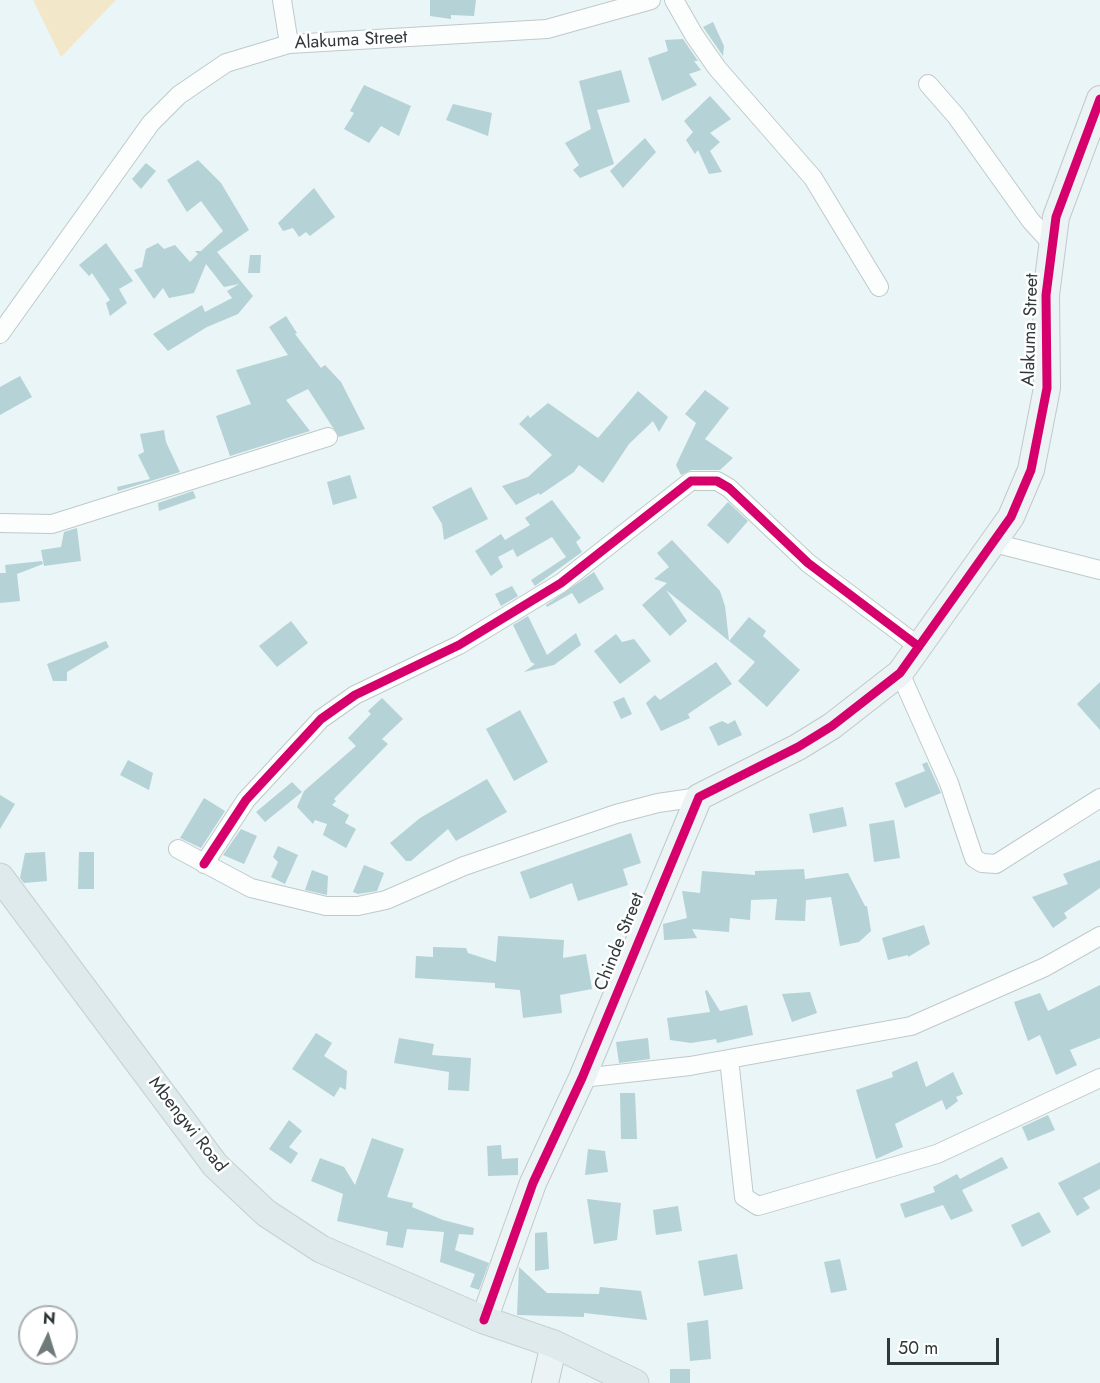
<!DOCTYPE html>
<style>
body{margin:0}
#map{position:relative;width:1100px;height:1383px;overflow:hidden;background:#e9f5f6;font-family:Jost,sans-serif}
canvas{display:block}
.north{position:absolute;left:18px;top:1305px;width:60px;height:60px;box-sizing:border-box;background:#fff;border:2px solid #acafb0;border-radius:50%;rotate:4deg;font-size:16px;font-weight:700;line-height:24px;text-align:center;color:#2f3839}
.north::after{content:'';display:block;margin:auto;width:21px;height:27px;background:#707a7b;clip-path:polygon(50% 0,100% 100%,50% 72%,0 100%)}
.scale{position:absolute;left:887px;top:1338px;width:112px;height:27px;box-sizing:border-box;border:3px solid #2f3839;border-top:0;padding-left:8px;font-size:18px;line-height:21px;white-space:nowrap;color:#2f3839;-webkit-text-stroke:4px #fff;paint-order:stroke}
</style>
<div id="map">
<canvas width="1100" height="1383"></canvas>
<div class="north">N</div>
<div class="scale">50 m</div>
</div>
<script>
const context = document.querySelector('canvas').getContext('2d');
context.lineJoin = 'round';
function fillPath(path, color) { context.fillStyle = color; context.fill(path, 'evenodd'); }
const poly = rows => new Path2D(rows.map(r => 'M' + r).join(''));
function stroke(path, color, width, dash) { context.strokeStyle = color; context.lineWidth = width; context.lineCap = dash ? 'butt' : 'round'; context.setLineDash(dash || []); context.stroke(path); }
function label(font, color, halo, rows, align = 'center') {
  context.font = font + ' Jost,sans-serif'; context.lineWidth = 5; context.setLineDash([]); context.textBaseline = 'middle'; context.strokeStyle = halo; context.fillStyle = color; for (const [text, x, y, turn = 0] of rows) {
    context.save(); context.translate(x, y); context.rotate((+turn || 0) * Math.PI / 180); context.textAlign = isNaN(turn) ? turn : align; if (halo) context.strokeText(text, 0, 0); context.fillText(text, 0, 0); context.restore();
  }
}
fillPath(poly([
 [33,0,116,0,61,57]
]), '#f3e7c9');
fillPath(poly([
 [430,0,476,0,474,16,451,15,451,19,430,16],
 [713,22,724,46,723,56,703,27],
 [683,39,698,61,694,61,701,70,689,74,697,85,662,101,648,58,668,51,665,40],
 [621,70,630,102,597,110,614,164,580,178,573,170,579,165,565,143,591,129,579,81],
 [364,85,411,106,399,136,381,126,369,143,344,129,354,113,350,111],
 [710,96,731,119,710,133,720,142,710,151,722,172,709,174,698,150,695,154,686,140,693,132,684,121],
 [453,104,492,113,488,136,446,120],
 [645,138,656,152,623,188,610,171],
 [198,160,221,183,249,230,217,252,253,296,238,314,207,327,168,351,153,334,202,305,205,312,232,298,227,291,239,284,224,287,206,264,194,293,169,298,163,288,154,299,134,270,142,267,146,249,158,243,164,249,175,245,190,262,198,254,195,251,201,251,223,231,201,201,187,212,167,180],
 [146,163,156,171,141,189,132,179],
 [314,188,335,217,310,236,306,232,299,237,293,228,283,231,278,223],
 [106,243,133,281,119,289,127,303,110,316,106,303,110,300,92,273,89,276,79,265],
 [250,255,261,255,260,273,248,273],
 [286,316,297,333,295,334,321,368,325,365,341,382,365,429,339,437,308,389,286,400,310,431,230,456,216,416,251,404,236,370,288,355,269,327],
 [20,376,32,397,0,415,0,387],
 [705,390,729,408,705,439,733,458,720,470,691,470,681,475,676,465,696,423,685,414],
 [638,391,668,417,659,432,653,421,629,444,603,483,579,465,574,472,540,495,539,493,516,505,502,486,528,477,552,455,519,424,528,415,530,418,548,403,598,438],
 [164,430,166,442,180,472,118,491,117,487,150,479,138,455,144,452,140,434],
 [350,475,357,498,333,505,327,482],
 [471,487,488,519,444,540,442,524,432,507],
 [193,491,196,498,159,511,158,503],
 [552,500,581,538,576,542,582,552,535,586,531,580,566,557,552,537,517,557,513,549,498,557,503,567,491,576,475,551,501,534,505,540,530,525,525,518],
 [728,502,748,521,728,544,707,525],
 [77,528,81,561,44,566,41,550,61,547,64,532],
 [672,540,720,591,725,606,729,641,666,590,687,621,670,636,642,605,667,583,654,579,669,567,657,553],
 [42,561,43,564,17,574,20,601,0,603,0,573,6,573,5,565],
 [594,572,604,589,579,604,572,593,547,607,546,605],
 [512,586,518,596,501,606,495,594],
 [528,616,547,655,576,633,581,645,554,665,524,672,535,664,531,662,513,625],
 [749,617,766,631,763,636,800,670,767,707,738,681,755,662,729,641],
 [291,621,308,643,277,667,259,646],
 [616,634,622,642,634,639,651,661,620,684,594,651],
 [106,641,109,647,67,672,67,681,53,681,47,664],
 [716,662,732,684,688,714,690,718,661,731,646,703,655,695,660,700],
 [1100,682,1100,730,1077,704],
 [624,697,632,714,621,719,613,702],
 [382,698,403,719,382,739,388,744,334,799,336,801,332,805,349,815,345,823,356,829,346,848,323,835,327,824,315,820,313,824,297,807,304,791,356,746,348,738,371,714,368,711],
 [520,710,548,762,514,781,486,729],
 [735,720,742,735,718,746,709,727,722,721,728,724],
 [128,760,153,773,149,790,120,775],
 [927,762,941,793,905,808,895,783,925,771,922,764],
 [487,779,507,812,456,841,448,829,411,861,406,861,390,843,420,818],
 [292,782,302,792,265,822,256,812],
 [0,795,15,804,0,829],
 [204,798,225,811,201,848,180,838],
 [843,807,847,826,813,833,809,814],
 [894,820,900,858,874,862,869,824],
 [241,829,257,836,244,864,223,855],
 [631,833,641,863,623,869,628,885,578,901,572,883,530,899,520,872],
 [278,846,298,855,285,884,271,877,278,862,273,857],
 [45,852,47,881,24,883,20,878,25,853],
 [79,852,94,852,94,889,78,889],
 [1100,860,1100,888,1064,913,1067,918,1053,928,1032,897,1068,884,1063,874],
 [364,865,384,873,377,891,358,894,353,892],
 [804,869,805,879,848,873,865,906,867,906,871,931,859,942,840,946,831,897,806,900,805,921,775,920,777,899,751,900,750,920,730,918,729,932,692,929,697,938,664,940,663,924,687,918,682,891,700,893,702,871,755,875,755,871],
 [312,870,328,876,327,895,305,890],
 [924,925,930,944,908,957,908,955,888,960,882,938],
 [498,936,564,940,563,958,586,954,592,989,560,995,562,1013,523,1018,520,990,495,988,495,983,415,978,416,956,433,957,433,947,466,948,468,953,496,962],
 [1100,985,1100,1038,1070,1050,1077,1065,1056,1075,1040,1035,1028,1041,1014,1002,1040,993,1048,1011],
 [707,990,720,1011,747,1005,753,1035,717,1043,716,1039,691,1043,670,1040,667,1018,710,1012,705,991],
 [810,992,817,1013,792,1022,782,994],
 [316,1033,332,1043,324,1056,347,1071,346,1090,340,1087,334,1097,292,1069],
 [399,1038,434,1044,432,1055,471,1058,469,1091,448,1090,449,1072,394,1063],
 [648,1038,650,1059,619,1063,616,1042],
 [917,1061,926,1087,953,1072,963,1094,956,1097,958,1101,946,1110,942,1100,895,1124,903,1147,876,1159,856,1090,893,1077,892,1072],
 [620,1093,635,1093,637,1139,621,1139],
 [1048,1115,1055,1130,1028,1141,1022,1127],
 [289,1120,302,1131,289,1147,298,1153,291,1164,269,1149],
 [372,1138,404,1149,387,1197,413,1203,412,1207,443,1220,474,1228,473,1235,459,1234,455,1250,489,1263,479,1290,470,1287,475,1274,440,1262,444,1232,407,1229,403,1248,386,1245,388,1232,337,1221,343,1194,311,1181,320,1158,344,1167,355,1185],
 [501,1145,502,1159,518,1158,518,1175,488,1176,487,1146],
 [588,1149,605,1151,608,1172,585,1175],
 [1002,1157,1008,1168,962,1190,973,1211,951,1220,943,1205,905,1218,900,1204,935,1192,933,1187,957,1174,960,1179],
 [1100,1162,1100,1189,1083,1198,1090,1208,1077,1216,1058,1183],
 [587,1199,621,1203,617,1240,594,1244],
 [678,1206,682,1231,656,1235,653,1210],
 [1039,1212,1051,1232,1022,1247,1011,1225],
 [547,1232,549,1269,535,1271,535,1233],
 [737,1254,743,1289,704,1296,698,1261],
 [840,1259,847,1290,831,1293,824,1262],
 [519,1267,547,1293,599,1294,600,1287,641,1291,647,1320,584,1313,584,1317,517,1315],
 [708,1320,711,1359,690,1361,687,1323],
 [670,1369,690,1369,690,1383,670,1383]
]), '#b5d2d6');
const street = poly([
 [282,0,289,44],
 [674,0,694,35,717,68,813,178,879,287],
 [928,84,956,116,1031,221,1052,244],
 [0,334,151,123,179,95,226,63,289,44,547,29,651,0],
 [0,523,52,524,328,437],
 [994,543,1100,570],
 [900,673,949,783,974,858,982,863,996,864,1100,798],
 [178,849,251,888,326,906,358,906,386,900,464,866,616,814,658,803,699,797],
 [204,864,246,800,321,719,355,695,459,645,561,583,691,481,717,481,729,488,808,563,918,646],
 [729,1059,744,1197,758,1206,937,1154,1100,1078],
 [582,1078,690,1066,911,1026,1045,967,1100,936]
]);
const secondary = poly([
 [484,1320,533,1183,582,1078,699,797,798,747,832,726,900,673,1011,517,1031,470,1047,388,1046,295,1056,217,1100,99],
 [545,1383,554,1344]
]);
const primary = poly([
 [0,877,215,1165,266,1213,321,1249,484,1320,554,1344,635,1383]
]);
stroke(street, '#c0c9ca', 20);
stroke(secondary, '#c0c9ca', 28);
stroke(primary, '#c9cfd0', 29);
stroke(street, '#fcfefe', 18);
stroke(secondary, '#ecf3f4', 26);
stroke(primary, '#deeaec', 27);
stroke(poly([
 [204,864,246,800,321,719,355,695,459,645,561,583,691,481,717,481,729,488,808,563,918,646],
 [484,1320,533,1183,582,1078,699,797,798,747,832,726,900,673,1011,517,1031,470,1047,388,1046,295,1056,217,1100,99]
]), '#d6006c', 9);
label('18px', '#2f3839', '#fff', [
 ["Alakuma Street",351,41,-3],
 ["Alakuma Street",1031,330,-88],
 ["Chinde Street",620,942,-68],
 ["Mbengwi Road",187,1125,52]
]);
</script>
